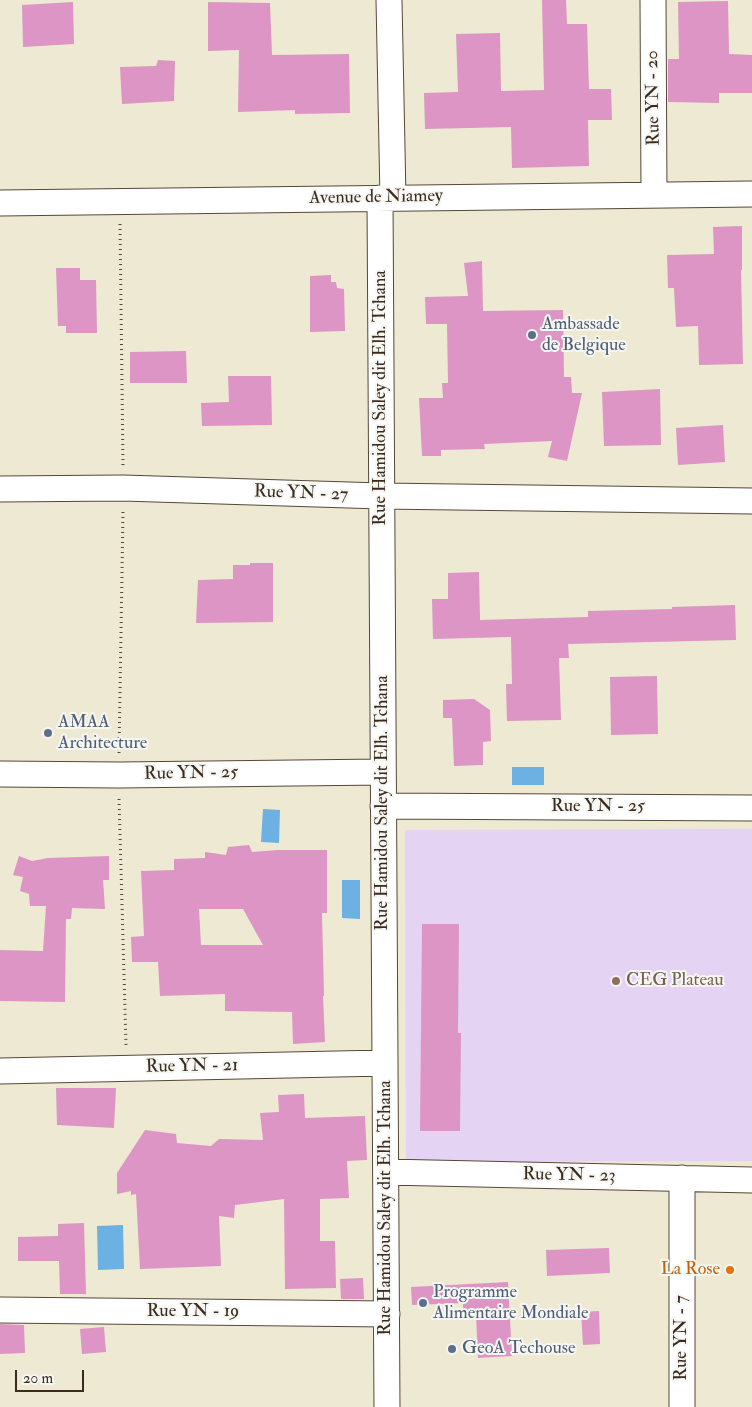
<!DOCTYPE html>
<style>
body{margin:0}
#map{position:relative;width:752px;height:1407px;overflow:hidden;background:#ede9d2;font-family:"IM FELL Double Pica",serif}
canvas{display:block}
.scale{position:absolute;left:15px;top:1370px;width:69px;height:22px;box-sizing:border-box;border:2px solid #3b2a1e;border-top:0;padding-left:6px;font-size:15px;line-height:18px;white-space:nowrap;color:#3b2a1e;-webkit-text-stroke:4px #f6f6f2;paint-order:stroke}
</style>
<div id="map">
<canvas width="752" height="1407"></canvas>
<div class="scale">20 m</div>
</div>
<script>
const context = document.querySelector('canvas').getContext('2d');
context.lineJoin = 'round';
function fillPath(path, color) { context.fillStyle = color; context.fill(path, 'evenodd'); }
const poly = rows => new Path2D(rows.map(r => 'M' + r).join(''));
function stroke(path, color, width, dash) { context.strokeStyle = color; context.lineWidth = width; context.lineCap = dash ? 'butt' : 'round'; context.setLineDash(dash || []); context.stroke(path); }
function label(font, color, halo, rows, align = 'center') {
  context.font = font + ' "IM FELL Double Pica",serif'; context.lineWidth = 4; context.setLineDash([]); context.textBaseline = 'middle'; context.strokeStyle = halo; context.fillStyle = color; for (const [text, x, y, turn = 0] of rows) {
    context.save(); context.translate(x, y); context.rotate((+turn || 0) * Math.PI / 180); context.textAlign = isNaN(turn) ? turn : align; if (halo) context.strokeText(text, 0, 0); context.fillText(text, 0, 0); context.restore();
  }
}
fillPath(poly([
 [752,829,752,1161,406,1162,405,830]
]), '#e4d3f2');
fillPath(poly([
 [512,767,544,767,544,785,512,785],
 [263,809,280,810,279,843,261,842],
 [342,880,360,880,360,919,342,918],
 [123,1225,124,1269,98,1270,97,1226]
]), '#6cb1e2');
fillPath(poly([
 [542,0,566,0,567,24,587,24,589,89,611,89,612,120,588,120,589,166,512,168,511,127,425,129,424,93,458,92,456,34,500,33,501,91,544,90],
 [728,1,729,54,752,55,752,93,719,93,719,103,668,102,668,59,679,59,678,2],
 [73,2,74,44,23,47,22,5],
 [208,2,270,3,272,55,349,54,350,113,295,114,295,110,238,112,239,50,208,51],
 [158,60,175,61,174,101,122,104,120,67,156,66],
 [742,226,742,270,741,270,743,364,699,365,698,326,676,327,674,288,668,288,667,255,714,254,713,227],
 [482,261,483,311,563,310,564,377,571,377,572,393,582,393,567,461,548,457,552,441,484,444,485,449,441,450,441,456,422,456,419,398,443,398,442,383,448,383,447,324,426,324,425,297,468,296,464,263],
 [56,268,80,268,80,280,96,280,97,333,66,333,66,326,58,326],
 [331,275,331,282,336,282,337,288,344,289,345,331,310,332,310,276],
 [186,351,187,383,130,383,130,352],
 [228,376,271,376,272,425,202,426,201,403,229,402],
 [660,389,661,445,604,446,602,392],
 [723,425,725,462,678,465,676,428],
 [250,563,273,563,273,622,196,623,198,580,233,579,233,565,250,565],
 [479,572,480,620,588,617,588,611,672,609,672,607,735,605,736,640,568,644,569,658,559,658,561,720,507,721,506,684,512,684,511,637,433,639,432,599,448,599,448,573],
 [657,676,658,734,611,735,610,677],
 [474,699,490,710,491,741,483,742,483,765,454,766,452,718,443,718,443,700],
 [249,845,252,852,277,850,327,850,327,913,322,913,324,996,323,996,325,1042,293,1044,292,1012,225,1011,225,994,160,996,158,962,132,962,131,937,144,936,141,871,174,870,174,859,205,858,205,852,226,855,228,847],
 [199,909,243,909,263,945,201,945],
 [19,856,32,861,48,858,109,856,109,880,103,880,105,909,72,908,71,919,66,919,65,1002,0,1001,0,950,43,951,46,906,30,906,29,894,20,891,23,877,13,875],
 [422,924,459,924,458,1033,461,1033,460,1131,420,1131],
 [56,1088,116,1088,114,1128,57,1125],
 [304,1094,305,1118,365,1116,367,1160,347,1161,349,1198,320,1199,320,1241,335,1241,336,1288,285,1289,284,1199,235,1205,234,1218,219,1216,221,1266,140,1269,136,1194,131,1195,131,1191,117,1194,117,1173,145,1130,176,1134,177,1143,211,1146,219,1139,263,1140,260,1113,279,1112,278,1095],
 [84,1223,86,1294,60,1294,59,1261,18,1261,18,1237,58,1236,58,1224],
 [609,1248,610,1273,547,1276,546,1250],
 [363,1278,364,1299,341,1299,340,1279],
 [508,1282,512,1356,478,1358,476,1315,463,1315,463,1303,412,1305,411,1287],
 [599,1311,600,1344,583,1345,581,1312],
 [0,1324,24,1325,25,1353,0,1354],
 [104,1327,106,1352,82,1354,80,1329]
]), '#dc95c5');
const minor = poly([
 [389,0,393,198],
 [653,0,654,195],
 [380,198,387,1407],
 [0,203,752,194],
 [0,489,123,488,381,496,752,501],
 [0,774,119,775,383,772],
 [383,806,752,808],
 [0,1071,385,1063],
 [386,1172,752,1180],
 [0,1310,387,1314],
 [682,1407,682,1178]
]);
stroke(minor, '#564739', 27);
stroke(poly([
 [120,224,123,465],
 [119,753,123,512],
 [119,799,126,1045]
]), '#564739', 3, [1, 4]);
stroke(minor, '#fff', 25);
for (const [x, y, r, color] of [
 [532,335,5,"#5c6f8a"],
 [48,733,5,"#5c6f8a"],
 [616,981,5,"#8d6e63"],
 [730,1270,5,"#e8710a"],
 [423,1303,5,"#5c6f8a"],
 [452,1349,5,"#5c6f8a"]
]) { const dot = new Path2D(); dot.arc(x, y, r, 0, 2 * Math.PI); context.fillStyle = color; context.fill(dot); stroke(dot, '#f6f6f2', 2); }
label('18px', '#3b2a1e', '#f6f6f2', [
 ["Rue YN - 20",654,98,-91],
 ["Avenue de Niamey",376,198,-1],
 ["Rue Hamidou Saley dit Elh. Tchana",381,398,-90],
 ["Rue YN - 27",301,494,2],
 ["Rue YN - 25",191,774,-1],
 ["Rue Hamidou Saley dit Elh. Tchana",383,803,-90],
 ["Rue YN - 25",598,807],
 ["Rue YN - 21",192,1067,-1],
 ["Rue YN - 23",569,1176,1],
 ["Rue Hamidou Saley dit Elh. Tchana",386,1208,-90],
 ["Rue YN - 19",193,1312],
 ["Rue YN - 7",682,1338,-90]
]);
label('18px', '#4e5e75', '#f6f6f2', [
 ["Ambassade",542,325],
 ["de Belgique",542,346],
 ["AMAA",58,723],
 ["Architecture",58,744],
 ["Programme",433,1293],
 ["Alimentaire Mondiale",433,1314],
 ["GeoA Techouse",462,1349]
], 'left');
label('18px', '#785e54', '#f6f6f2', [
 ["CEG Plateau",626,981]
], 'left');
label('18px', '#c56008', '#f6f6f2', [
 ["La Rose",720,1270]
], 'right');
</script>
